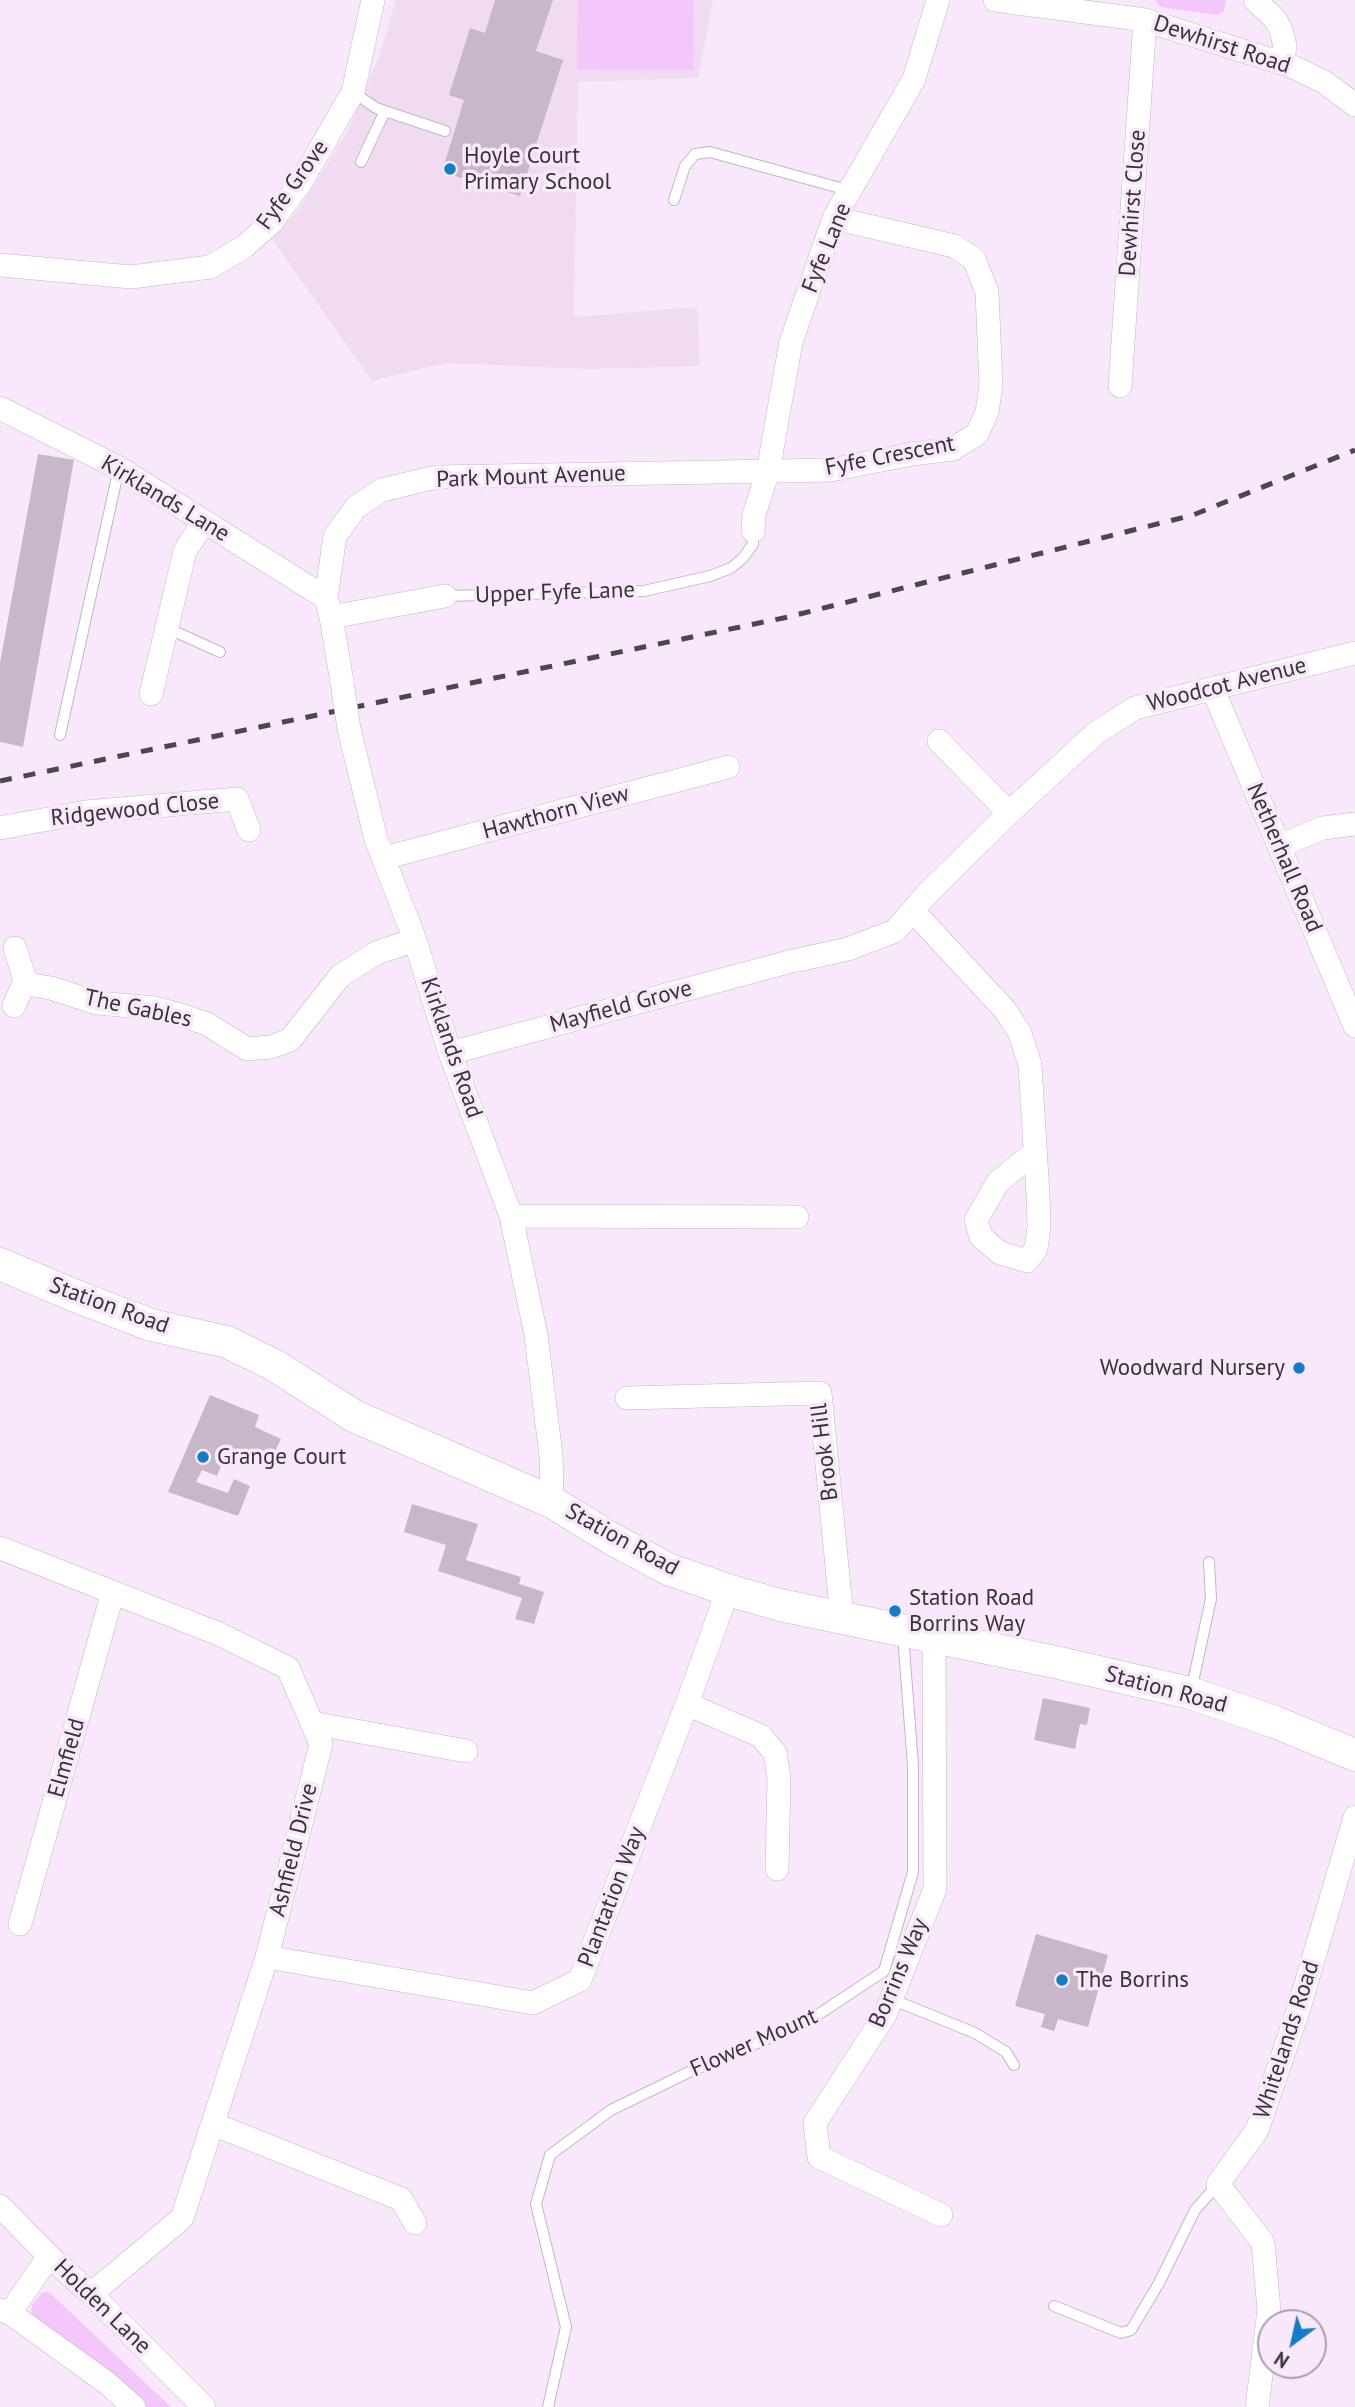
<!DOCTYPE html>
<style>
body{margin:0}
#map{position:relative;width:1355px;height:2407px;overflow:hidden;background:#f9e8fb;font-family:"PT Sans",sans-serif}
canvas{display:block}
.north{position:absolute;left:1257px;top:2309px;width:70px;height:70px;box-sizing:border-box;background:#f9e8fb;border:2px solid #ac9fae;border-radius:50%;rotate:213deg;font-size:19px;font-weight:700;line-height:28px;text-align:center;color:#39323a}
.north::after{content:'';display:block;margin:auto;width:24px;height:32px;background:#127ec8;clip-path:polygon(50% 0,100% 100%,50% 72%,0 100%)}
</style>
<div id="map">
<canvas width="1355" height="2407"></canvas>
<div class="north">N</div>
</div>
<script>
const context = document.querySelector('canvas').getContext('2d');
context.lineJoin = 'round';
function fillPath(path, color) { context.fillStyle = color; context.fill(path, 'evenodd'); }
const poly = rows => new Path2D(rows.map(r => 'M' + r).join(''));
function stroke(path, color, width, dash) { context.strokeStyle = color; context.lineWidth = width; context.lineCap = dash ? 'butt' : 'round'; context.setLineDash(dash || []); context.stroke(path); }
function label(font, color, halo, rows, align = 'center') {
  context.font = font + ' "PT Sans",sans-serif'; context.lineWidth = 7; context.setLineDash([]); context.textBaseline = 'middle'; context.strokeStyle = halo; context.fillStyle = color; for (const [text, x, y, turn = 0] of rows) {
    context.save(); context.translate(x, y); context.rotate((+turn || 0) * Math.PI / 180); context.textAlign = isNaN(turn) ? turn : align; if (halo) context.strokeText(text, 0, 0); context.fillText(text, 0, 0); context.restore();
  }
}
fillPath(poly([
 [396,0,713,0,698,78,578,82,574,317,697,307,700,366,588,369,445,363,372,381,272,239,299,209,349,129,380,54]
]), '#f0dbf3');
fillPath(poly([
 [578,0,694,0,693,70,577,69],
 [1155,0,1226,0,1224,11,1216,15,1160,7],
 [43,2292,49,2292,171,2407,141,2407,35,2321,31,2314,32,2305]
]), '#f3c7f9');
fillPath(poly([
 [495,0,553,0,536,51,563,60,520,196,442,172,464,100,449,95,470,28,485,33],
 [38,454,74,460,23,747,0,742,0,663],
 [210,1395,259,1415,255,1427,281,1439,268,1466,228,1449,217,1476,202,1470,196,1482,228,1493,234,1479,250,1486,238,1516,168,1492],
 [412,1504,478,1524,466,1560,521,1577,519,1584,544,1592,534,1624,515,1619,522,1598,438,1571,446,1545,404,1532],
 [1043,1698,1090,1708,1087,1725,1080,1724,1075,1749,1034,1740],
 [1036,1934,1108,1955,1088,2027,1058,2019,1054,2031,1041,2027,1045,2014,1015,2006]
]), '#c7b7c9');
const lane = poly([
 [353,92,376,108,445,131],
 [361,162,385,111],
 [674,200,685,166,695,154,710,152,851,191],
 [445,596,644,591,710,576,731,568,743,558,753,544,753,531],
 [167,628,220,652],
 [60,735,119,468],
 [1191,1691,1211,1599,1209,1562],
 [891,1999,975,2033,1006,2052,1014,2065],
 [1054,2306,1121,2333,1131,2330,1159,2283,1195,2210,1218,2184],
 [548,2407,566,2327,536,2204,550,2155,611,2110,689,2072,807,2022,884,1971,913,1872,913,1766,903,1635]
]);
const street = poly([
 [995,0,1145,20,1291,66,1324,82,1355,105],
 [1255,0,1275,19,1281,30,1285,46,1282,63],
 [0,265,131,277,210,267,244,247,272,222,301,182,353,92,373,0],
 [1120,386,1145,20],
 [0,408,119,468,326,598],
 [753,531,754,515,768,471,791,342,834,218,914,79,938,0],
 [331,617,445,596],
 [342,682,331,617,326,598,335,536,356,507,382,490,436,477,831,470,912,454,953,449,977,434,987,412,991,385,987,292,974,259,954,246,834,218],
 [1213,690,1355,1026],
 [151,694,185,551,204,521],
 [349,729,376,839,415,940,450,1053,511,1216,536,1335,551,1455,552,1502],
 [939,741,1009,813],
 [0,828,86,812,237,799,249,830],
 [1279,846,1323,828,1355,824],
 [384,858,728,767],
 [913,911,1005,1010,1020,1033,1030,1065,1038,1195,1039,1227,1036,1249,1027,1261,1000,1253,981,1237,976,1220,998,1182,1035,1152],
 [798,960,848,949,895,931,927,894,1009,813,1096,733,1135,708,1355,653],
 [25,980,33,985,51,988,97,1003,155,1008,184,1016,207,1024,247,1049,271,1047,290,1040,340,976,376,953,415,940],
 [14,1006,25,980,15,948],
 [450,1053,792,961],
 [511,1216,797,1217],
 [627,1398,820,1393,842,1618],
 [0,1548,219,1634,288,1668,321,1744,267,1957,182,2218,91,2294],
 [934,1638,935,1889,885,2015,815,2123,819,2157,941,2215],
 [687,1704,761,1736,775,1753,779,1778,777,1869],
 [312,1723,466,1751],
 [20,1924,113,1592],
 [267,1957,533,2003,580,1980,687,1704,728,1590],
 [213,2124,401,2199,415,2223],
 [0,2206,49,2256,91,2294,204,2407],
 [0,2310,10,2313,107,2383,134,2407],
 [10,2313,49,2256],
 [1257,2407,1269,2310,1263,2243,1218,2184,1257,2130,1298,2011,1355,1817]
]);
const secondary = poly([
 [0,1264,73,1295,151,1325,227,1342,274,1365,354,1416,552,1502,612,1539,668,1569,728,1590,780,1605,1055,1662,1190,1693,1275,1722,1355,1755]
]);
stroke(lane, '#c4b5c7', 12);
stroke(street, '#c4b5c7', 24);
stroke(secondary, '#c4b5c7', 33);
stroke(lane, '#fff', 10);
stroke(street, '#fff', 23);
stroke(secondary, '#fff', 32);
stroke(poly([
 [0,781,788,617,1193,515,1355,450]
]), '#4e464f', 5, [12, 12]);
const streetBridge = poly([
 [342,682,349,729]
]);
stroke(streetBridge, '#c4b5c7', 24, []);
stroke(streetBridge, '#fff', 23);
for (const [x, y, r, color] of [
 [450,169,7,"#127ec8"],
 [1299,1368,7,"#127ec8"],
 [203,1457,7,"#127ec8"],
 [895,1611,7,"#127ec8"],
 [1062,1980,7,"#127ec8"]
]) { const dot = new Path2D(); dot.arc(x, y, r, 0, 2 * Math.PI); context.fillStyle = color; context.fill(dot); stroke(dot, '#f9e8fb', 2.5); }
label('23px', '#39323a', '#f9e8fb', [
 ["Dewhirst Road",1222,45,18],
 ["Fyfe Grove",293,185,-54],
 ["Dewhirst Close",1133,203,-86],
 ["Fyfe Lane",827,248,-68],
 ["Fyfe Crescent",890,456,-11],
 ["Park Mount Avenue",531,477,-2],
 ["Kirklands Lane",165,499,31],
 ["Upper Fyfe Lane",555,593,-2],
 ["Woodcot Avenue",1227,685,-14],
 ["Ridgewood Close",135,810,-6],
 ["Hawthorn View",556,813,-15],
 ["Netherhall Road",1284,858,67],
 ["Mayfield Grove",621,1007,-15],
 ["The Gables",138,1009,12],
 ["Kirklands Road",451,1048,71],
 ["Station Road",109,1306,20],
 ["Brook Hill",825,1452,-97],
 ["Station Road",622,1540,29],
 ["Station Road",1166,1690,15],
 ["Elmfield",67,1758,-74],
 ["Ashfield Drive",294,1850,-76],
 ["Plantation Way",612,1897,-69],
 ["Borrins Way",899,1973,-67],
 ["Whitelands Road",1287,2040,-72],
 ["Flower Mount",754,2043,-24],
 ["Holden Lane",102,2307,44]
]);
label('23px', '#39323a', '#f9e8fb', [
 ["Hoyle Court",464,156],
 ["Primary School",464,182],
 ["Woodward Nursery",1285,1368,"right"],
 ["Grange Court",217,1457],
 ["Station Road",909,1598],
 ["Borrins Way",909,1624],
 ["The Borrins",1076,1980]
], 'left');
</script>
